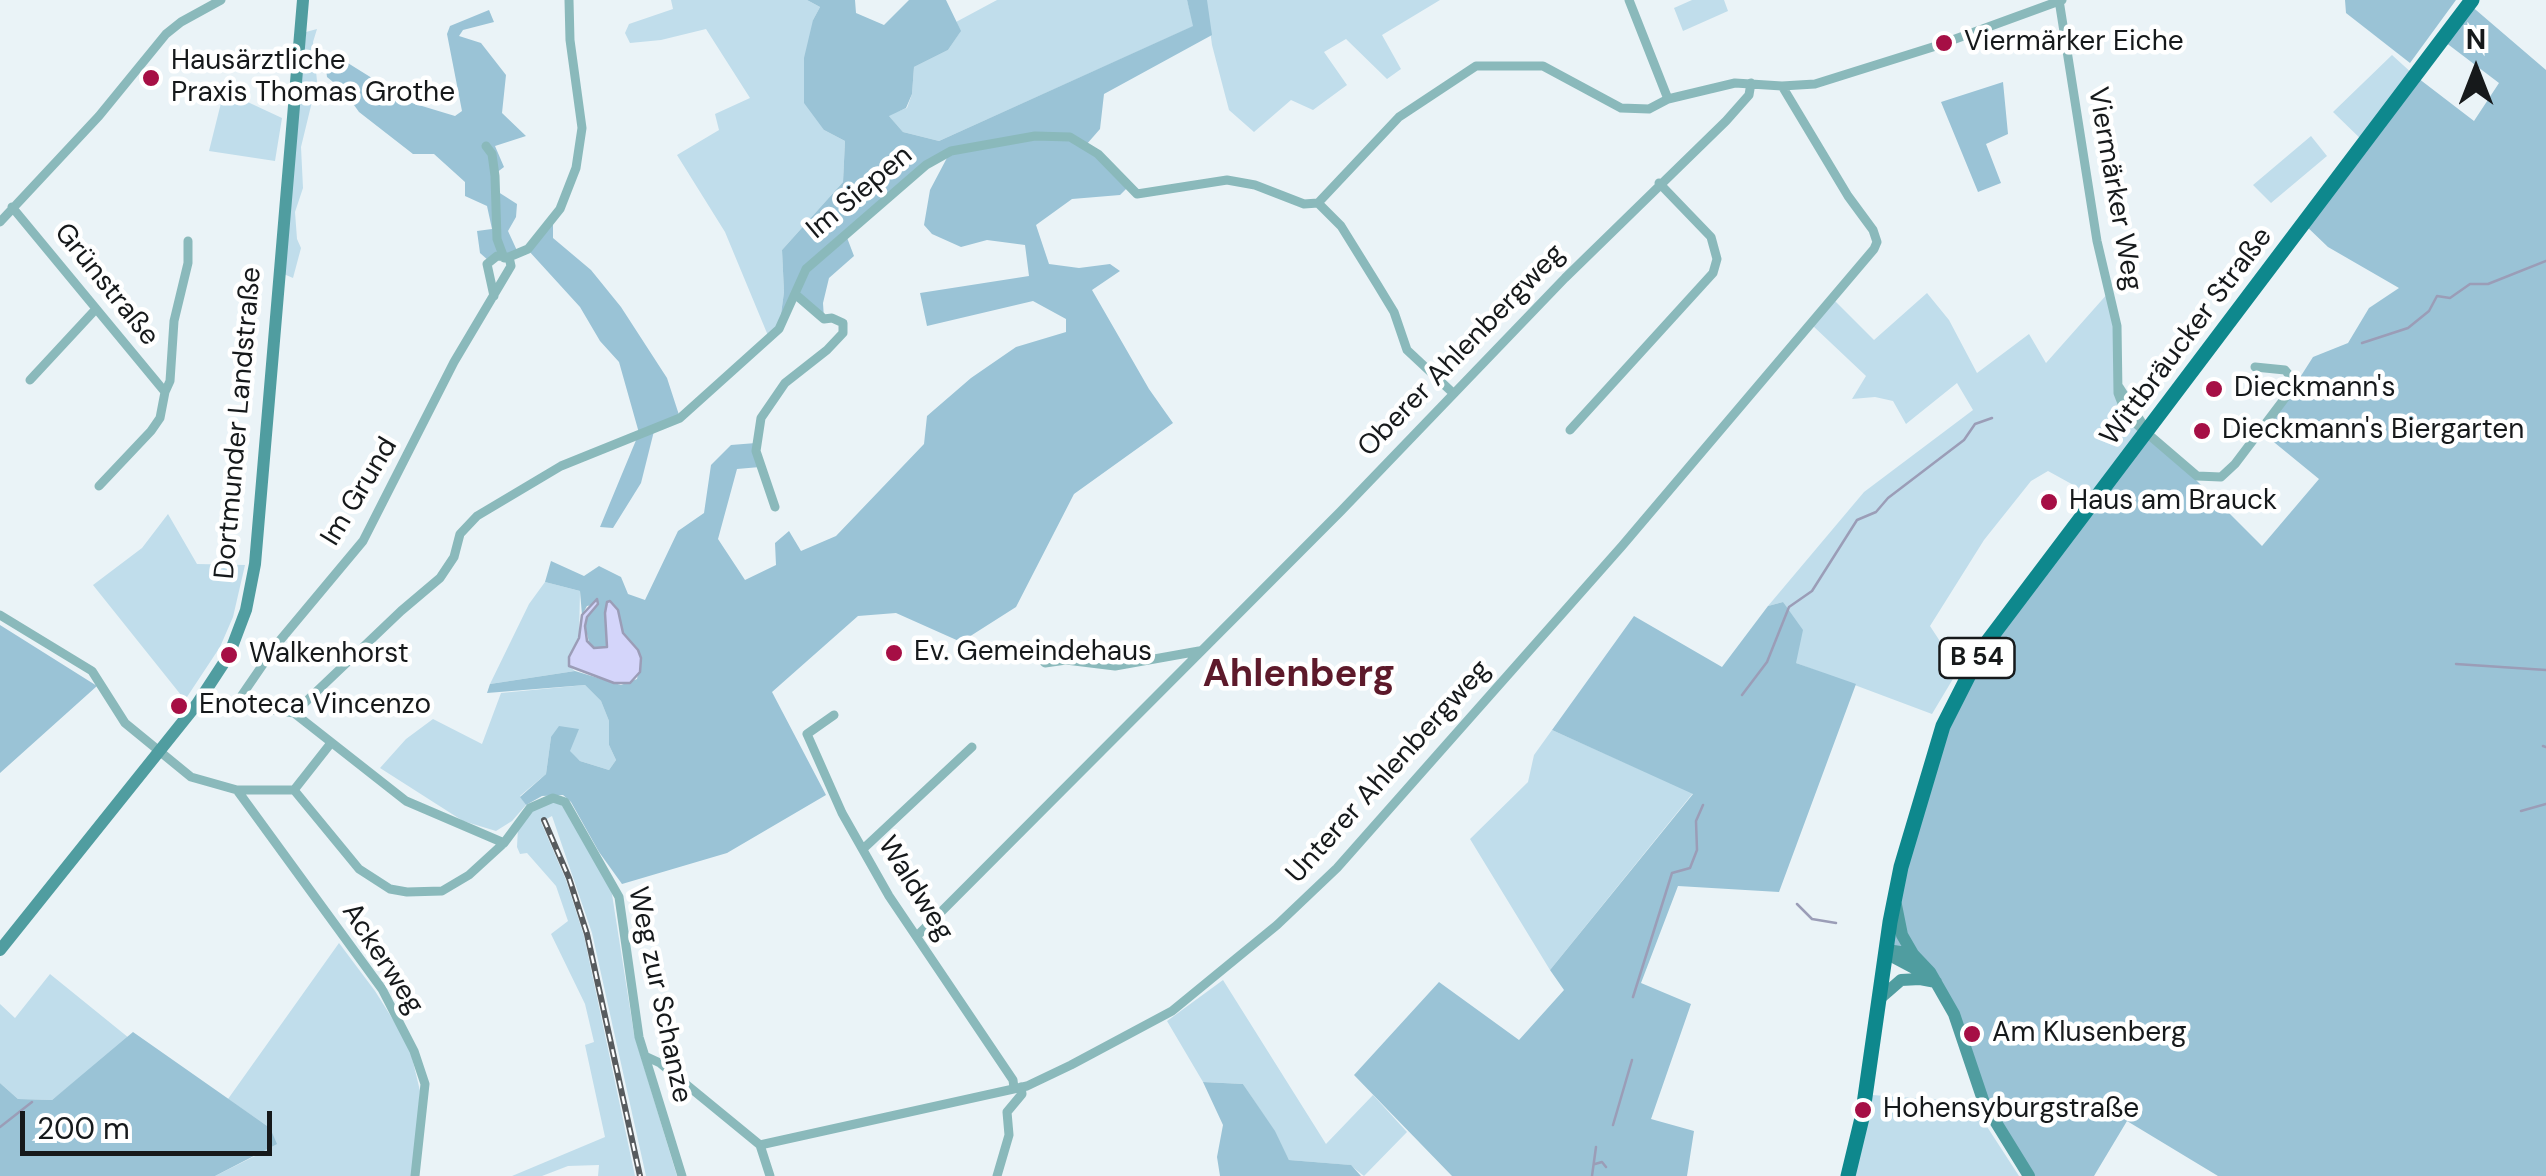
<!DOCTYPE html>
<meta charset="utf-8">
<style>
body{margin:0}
#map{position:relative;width:2546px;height:1176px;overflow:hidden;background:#eaf3f7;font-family:"DM Sans",sans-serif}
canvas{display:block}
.north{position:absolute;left:2426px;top:20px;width:100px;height:100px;-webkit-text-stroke:8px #fff;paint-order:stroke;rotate:0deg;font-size:28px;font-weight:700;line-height:40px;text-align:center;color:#16191b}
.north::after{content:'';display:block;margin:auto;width:35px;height:45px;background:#16191b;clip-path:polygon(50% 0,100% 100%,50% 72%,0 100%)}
.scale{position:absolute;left:20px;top:1111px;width:252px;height:45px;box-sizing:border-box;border:5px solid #16191b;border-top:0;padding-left:12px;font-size:30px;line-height:35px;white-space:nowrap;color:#16191b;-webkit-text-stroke:8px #fff;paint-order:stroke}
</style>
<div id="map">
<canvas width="2546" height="1176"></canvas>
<div class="north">N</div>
<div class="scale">200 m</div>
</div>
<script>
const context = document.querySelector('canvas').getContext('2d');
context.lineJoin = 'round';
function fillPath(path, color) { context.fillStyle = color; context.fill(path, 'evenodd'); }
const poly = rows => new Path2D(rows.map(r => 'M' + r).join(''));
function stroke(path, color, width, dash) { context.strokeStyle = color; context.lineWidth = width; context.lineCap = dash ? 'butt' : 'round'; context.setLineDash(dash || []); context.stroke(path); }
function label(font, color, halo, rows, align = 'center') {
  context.font = font + ' "DM Sans",sans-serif'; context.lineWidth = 9; context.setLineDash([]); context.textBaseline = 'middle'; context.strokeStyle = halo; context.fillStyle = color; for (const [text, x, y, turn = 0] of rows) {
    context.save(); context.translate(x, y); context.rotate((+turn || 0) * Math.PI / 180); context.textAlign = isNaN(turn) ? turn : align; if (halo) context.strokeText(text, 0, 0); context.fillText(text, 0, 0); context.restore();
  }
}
fillPath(poly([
 [671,0,807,0,820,7,813,20,824,130,845,141,843,182,782,250,784,292,779,329,769,338,725,232,677,155,719,130,715,114,750,98,706,29,661,40,630,43,625,33,629,24,673,9],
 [997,0,1187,0,1194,26,939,141,903,132,888,115,907,108,912,94,914,67,948,50,960,32,956,22],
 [1206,0,1440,0,1382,35,1401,69,1387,79,1346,39,1324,52,1347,85,1313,110,1291,100,1254,132,1229,110,1212,45],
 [1692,0,1724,0,1728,11,1683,31,1674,8],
 [317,29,313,42,317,81,301,147,303,188,295,212,297,239,301,248,293,278,279,272,306,32],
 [2392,55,2414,75,2365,143,2333,112],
 [224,91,282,118,275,161,209,151],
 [2311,136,2327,156,2271,203,2253,185],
 [2109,292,2117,326,2118,378,2147,431,2097,498,2048,471,2031,481,1984,540,1930,626,1949,655,1963,662,1932,714,1796,663,1783,602,1768,606,1864,492,1973,410,1957,383,1906,424,1893,401,1875,397,1852,399,1866,376,1812,325,1832,298,1874,340,1927,293,1949,320,1977,373,2029,334,2046,363],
 [168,514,197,564,245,565,233,617,220,647,185,700,93,585,142,548],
 [545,582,580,591,579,638,569,657,569,666,575,671,490,684,529,604],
 [585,685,601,701,609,721,609,745,616,760,609,770,580,761,551,737,546,774,520,796,526,805,512,821,496,831,463,821,380,768,406,739,433,719,482,744,501,693],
 [1552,730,1693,793,1550,970,1470,839,1528,782,1534,755],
 [556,802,562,805,611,888,634,1034,677,1176,646,1176,592,933,552,816,541,822,566,880,584,936,635,1176,598,1176,599,1165,568,1166,542,1176,512,1176,605,1137,585,1045,594,1042,585,1004,551,934,568,921,556,886,527,853,520,854,517,847,518,828,531,812,540,805],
 [339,943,375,991,409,1045,420,1091,413,1176,215,1176,257,1155,270,1128,228,1099],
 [50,974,129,1038,52,1100,18,1099,0,1083,0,1004,15,1018],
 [1223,980,1326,1144,1373,1095,1407,1132,1364,1176,1350,1165,1289,1160,1274,1131,1243,1084,1203,1082,1167,1021],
 [1872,1095,1971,1102,2019,1176,1853,1176]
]), '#c0ddeb');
fillPath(poly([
 [807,0,855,0,856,13,884,25,909,0,946,0,961,31,948,50,914,67,912,94,906,108,889,116,903,132,939,141,1193,26,1187,0,1207,0,1212,35,1104,94,1100,129,1086,145,1129,186,1120,195,1072,199,1036,225,1049,264,1079,268,1110,264,1120,271,1092,290,1149,389,1173,423,1074,494,1016,607,961,642,896,613,858,616,772,692,826,795,727,853,622,884,599,852,571,802,563,795,542,796,526,805,520,797,546,774,551,737,559,726,579,729,570,751,580,761,609,770,616,760,609,745,609,721,601,701,585,685,487,693,490,684,575,671,621,685,637,679,641,658,638,650,623,633,618,610,605,613,607,647,600,650,590,646,585,626,587,617,598,604,587,606,582,615,580,591,545,582,551,561,584,576,599,566,621,577,628,594,645,600,678,531,704,513,711,465,731,445,756,443,760,467,737,469,718,539,745,580,776,565,775,543,789,531,801,551,836,536,924,444,927,416,971,378,1016,347,1066,332,1066,319,1033,301,927,326,920,293,1029,276,1025,245,987,240,961,247,932,234,924,225,930,190,949,154,926,165,846,235,854,256,829,278,823,303,824,319,795,295,779,329,784,292,782,250,843,182,845,141,824,130,804,103,804,58,813,20,820,7],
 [2345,0,2456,0,2410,63,2346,13],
 [2469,4,2546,70,2546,1176,2218,1176,2127,1121,2094,1176,2029,1176,2004,1140,1945,996,1895,958,1890,922,1927,776,1982,649,2147,431,2262,546,2319,479,2264,434,2313,357,2348,343,2369,308,2399,288,2328,247,2304,224,2414,75,2474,121,2499,83,2441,39],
 [489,10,494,22,463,30,459,36,481,43,506,75,502,113,526,136,495,146,504,167,492,176,492,188,517,204,516,217,508,231,519,255,489,261,480,253,477,231,492,229,487,206,465,196,465,182,434,154,413,154,359,112,344,91,327,77,325,61,343,60,412,103,455,116,462,111,447,34,450,26],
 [2003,82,2008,134,1986,144,2001,183,1978,192,1941,102],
 [553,220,553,238,591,270,621,307,667,378,680,418,655,427,641,483,613,528,600,527,639,433,619,362,600,341,580,307,528,250],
 [1783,602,1803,630,1796,663,1856,684,1779,892,1678,886,1641,983,1691,1004,1651,1119,1694,1131,1687,1176,1452,1176,1354,1075,1439,982,1519,1040,1564,990,1550,970,1693,794,1552,730,1634,616,1722,667,1768,606],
 [0,625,97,686,0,773],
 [133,1032,270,1128,277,1144,215,1176,0,1176,0,1083,18,1099,52,1100],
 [1203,1082,1243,1084,1275,1131,1289,1160,1351,1165,1361,1176,1220,1176,1217,1157,1223,1125]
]), '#9ac3d6');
const water = poly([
 [597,599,598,604,587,617,585,626,587,641,594,648,607,647,605,613,607,602,610,601,618,610,623,633,638,650,641,658,640,672,630,683,614,683,569,666,569,657,579,638,582,615,597,599]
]);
fillPath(water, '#d4d5fa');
stroke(water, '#9b9db7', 2.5);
stroke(poly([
 [2362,343,2408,328,2429,311,2437,296,2450,298,2470,284,2488,284,2546,261],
 [2456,664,2546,670],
 [1742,695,1767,662,1789,607,1812,591,1857,520,1876,512,1888,498,1964,440,1975,424,1992,418],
 [2543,746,2546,747],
 [2521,811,2546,804],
 [1797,904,1812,919,1836,923],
 [1633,997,1672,873,1690,868,1697,850,1696,821,1703,805],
 [1613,1125,1632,1060],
 [0,1127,32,1102],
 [1595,1164,1602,1162,1606,1167],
 [1592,1176,1596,1147]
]), '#9b9db7', 2.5);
stroke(poly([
 [1629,0,1668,99],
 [2059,0,2097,241,2117,326,2118,393,2127,416,2197,476,2221,477,2235,464,2291,390,2294,381,2285,370,2255,367],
 [486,146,492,154,495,176,497,239,504,258],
 [1318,203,1341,226,1377,284,1394,312,1407,350,1453,393],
 [12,207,165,392,160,418,151,431,99,486],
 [0,222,99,116,166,34,181,22,221,0],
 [509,257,511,266,454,362,363,541,277,644,242,695,249,704,260,708,294,713,406,801,504,843,530,808,553,798,565,802,619,897,639,1037,682,1176],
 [494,296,487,264,497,256,509,257,528,249,560,209,576,168,582,128,570,40,569,0],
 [30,380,95,310],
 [2119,387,2147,431],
 [165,392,170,381,174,321,188,263,188,241],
 [1570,430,1713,273,1717,259,1711,237,1659,183],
 [775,507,756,451,761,418,785,383,827,350,843,333,843,323,832,318,824,319,795,294],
 [0,615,92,671,125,723,191,777,237,790,294,790,359,869,390,889,407,892,442,891,469,875,504,843],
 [1028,645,1045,663,1066,660,1115,666,1199,651],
 [294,713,401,611,440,578,454,557,460,534,477,516,561,466,680,418,779,329,806,269,926,165,951,151,1035,136,1070,137,1098,154,1137,194,1227,180,1255,185,1304,204,1318,203,1399,117,1476,66,1543,66,1621,108,1649,109,1668,99,1735,83,1782,86,1815,84,1936,46,2062,0],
 [834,715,807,734,842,813,889,896,1013,1080,1014,1088],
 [237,790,382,989,414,1051,425,1084,415,1176],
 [294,790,331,743],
 [863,849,972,747],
 [917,936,1341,511,1565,278,1726,121,1749,95,1751,83],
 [647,1057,660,1063,760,1145],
 [760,1145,1027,1086,1071,1065,1172,1011,1277,925,1337,868,1622,546,1874,249,1877,242,1873,230,1848,196,1782,86],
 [760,1145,770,1176],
 [997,1176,1009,1135,1007,1112,1022,1094,1021,1087]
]), '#8ab9bb', 9);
stroke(poly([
 [1896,905,1902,935,1913,954],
 [0,950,197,704,229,655,246,610,255,564,303,0],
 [1887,950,1913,954,1930,972,1954,1014,1984,1103,2029,1176],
 [1887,950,1895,958,1927,975],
 [1878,1000,1901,980,1920,979,1936,982]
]), '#509da0', 12);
stroke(poly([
 [1848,1176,1862,1118,1890,922,1901,867,1943,726,1982,649,2472,0]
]), '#0e888d', 15);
const rail = poly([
 [544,820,569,878,587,934,640,1176]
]);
stroke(rail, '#575b5e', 6);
stroke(rail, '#fff', 2.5, [8]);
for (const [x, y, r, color] of [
 [1944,43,10,"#a60f45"],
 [151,78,10,"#a60f45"],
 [2214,389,10,"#a60f45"],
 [2202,431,10,"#a60f45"],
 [2049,502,10,"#a60f45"],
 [894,653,10,"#a60f45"],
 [229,655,10,"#a60f45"],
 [179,706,10,"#a60f45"],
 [1972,1034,10,"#a60f45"],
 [1863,1110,10,"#a60f45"]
]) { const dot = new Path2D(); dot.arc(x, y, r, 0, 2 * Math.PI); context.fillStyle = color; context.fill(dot); stroke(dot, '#fff', 4); }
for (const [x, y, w] of [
 [1977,658,75]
]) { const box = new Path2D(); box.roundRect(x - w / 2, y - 20, w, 40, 8); context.fillStyle = '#fff'; context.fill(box); stroke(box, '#16191b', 2.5); }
label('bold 25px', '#16191b', null, [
 ["B 54",1977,658]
]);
label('28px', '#16191b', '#fff', [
 ["Viermärker Eiche",1964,43],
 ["Hausärztliche",171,62],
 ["Praxis Thomas Grothe",171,94],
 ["Dieckmann's",2234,389],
 ["Dieckmann's Biergarten",2222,431],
 ["Haus am Brauck",2069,502],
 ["Ev. Gemeindehaus",914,653],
 ["Walkenhorst",249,655],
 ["Enoteca Vincenzo",199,706],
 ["Am Klusenberg",1992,1034],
 ["Hohensyburgstraße",1883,1110]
], 'left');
label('28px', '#16191b', '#fff', [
 ["Viermärker Weg",2114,189,80],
 ["Im Siepen",860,193,-40],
 ["Grünstraße",106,285,51],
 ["Wittbräucker Straße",2187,337,-53],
 ["Oberer Ahlenbergweg",1462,351,-46],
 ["Dortmunder Landstraße",239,423,-85],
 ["Im Grund",360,492,-59],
 ["Unterer Ahlenbergweg",1389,772,-48],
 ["Waldweg",915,889,58],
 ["Ackerweg",382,959,57],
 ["Weg zur Schanze",659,995,78]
]);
label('bold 38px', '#5d192a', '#fff', [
 ["Ahlenberg",1299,676]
]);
</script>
